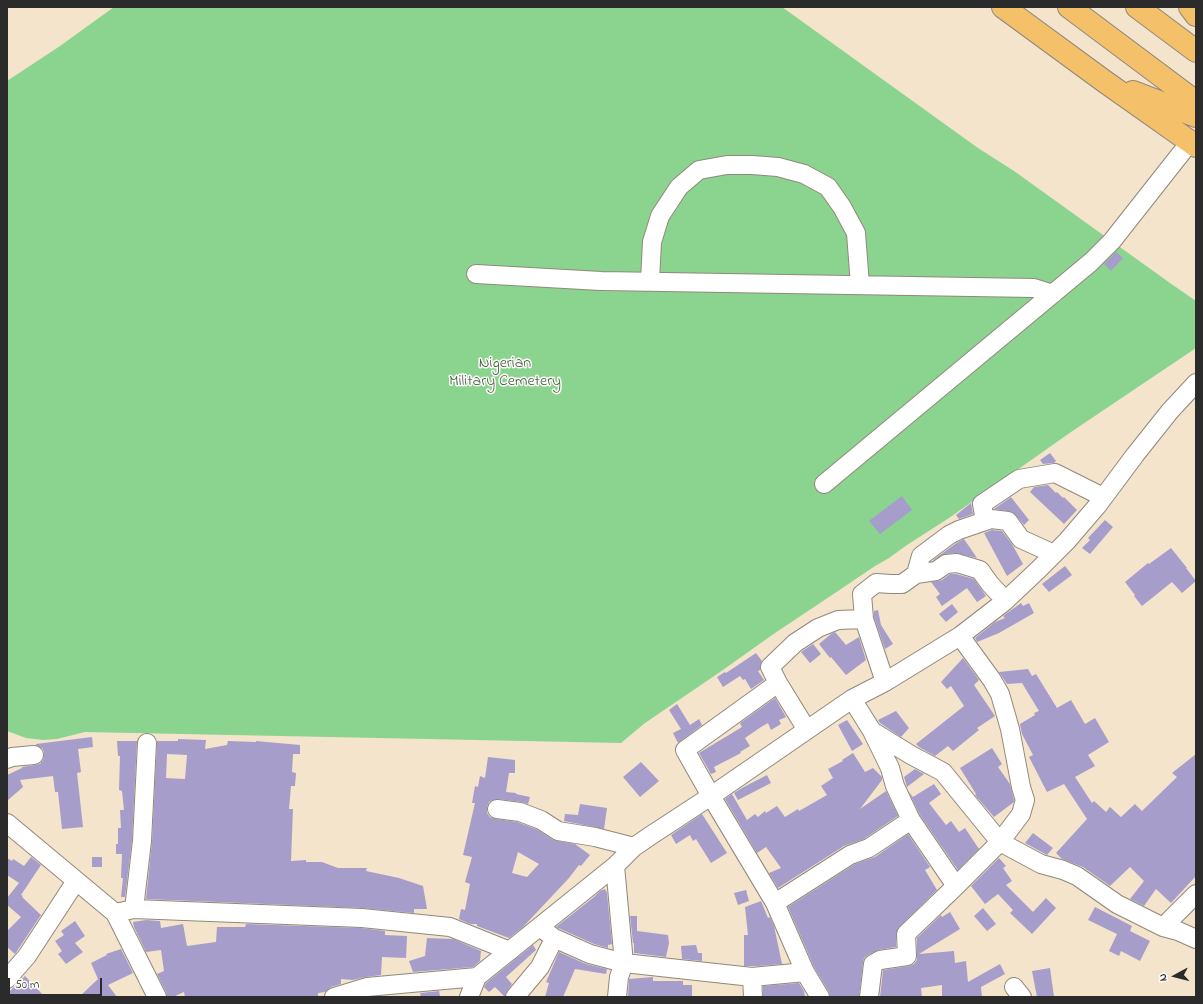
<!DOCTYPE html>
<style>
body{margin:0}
#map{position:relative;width:1203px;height:1004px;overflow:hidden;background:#f4e4cb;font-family:"Indie Flower",sans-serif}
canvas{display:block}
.frame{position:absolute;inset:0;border:8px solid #2b2b2b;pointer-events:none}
.north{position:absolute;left:1155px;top:956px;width:40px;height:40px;-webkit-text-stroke:3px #fdfcf7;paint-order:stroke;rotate:263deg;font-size:11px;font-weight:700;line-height:16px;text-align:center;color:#2b2b2b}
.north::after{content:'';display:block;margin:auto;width:14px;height:18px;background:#2b2b2b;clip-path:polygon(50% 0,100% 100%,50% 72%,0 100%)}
.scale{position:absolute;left:8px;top:978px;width:94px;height:18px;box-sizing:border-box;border:2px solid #2b2b2b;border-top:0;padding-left:5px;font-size:12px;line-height:14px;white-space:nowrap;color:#2b2b2b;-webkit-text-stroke:3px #fdfcf7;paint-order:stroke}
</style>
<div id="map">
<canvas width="1203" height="1004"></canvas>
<div class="frame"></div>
<div class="north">N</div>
<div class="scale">50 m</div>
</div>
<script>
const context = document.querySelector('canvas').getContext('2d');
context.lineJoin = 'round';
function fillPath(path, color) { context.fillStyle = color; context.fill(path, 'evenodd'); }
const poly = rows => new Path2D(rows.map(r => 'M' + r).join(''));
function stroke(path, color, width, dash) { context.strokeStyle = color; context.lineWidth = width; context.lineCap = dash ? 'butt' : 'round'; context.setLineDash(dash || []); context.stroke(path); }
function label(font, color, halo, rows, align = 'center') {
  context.font = font + ' "Indie Flower",sans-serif'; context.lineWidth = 3; context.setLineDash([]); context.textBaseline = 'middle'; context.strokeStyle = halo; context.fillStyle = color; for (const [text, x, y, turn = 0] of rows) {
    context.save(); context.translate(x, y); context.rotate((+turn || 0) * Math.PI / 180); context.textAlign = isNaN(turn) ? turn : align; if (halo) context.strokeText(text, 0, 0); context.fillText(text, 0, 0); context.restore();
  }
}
fillPath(poly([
 [114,7,782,7,978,148,1014,171,1170,283,1196,301,1196,348,1071,432,949,518,907,545,889,558,875,566,835,593,775,633,720,672,645,723,621,743,85,732,57,739,43,740,26,738,7,731,7,81,60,46]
]), '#8bd490');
fillPath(poly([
 [1116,252,1123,258,1111,271,1104,264],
 [1050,453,1056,461,1054,463,1043,464,1040,460],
 [1048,485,1056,493,1057,492,1063,498,1064,497,1077,510,1064,524,1030,492,1034,487],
 [902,496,912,510,880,534,869,521],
 [1011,497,1029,520,1024,525,1013,512,994,509],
 [971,503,973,514,959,519,956,515],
 [1105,520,1113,527,1090,554,1082,548,1090,540,1088,538],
 [992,530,1002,531,1012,544,1023,564,1007,576,984,533],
 [964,539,977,558,956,553,945,554,932,561,955,544],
 [1171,548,1187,568,1186,568,1196,581,1182,593,1172,582,1142,606,1134,596,1135,595,1125,582,1148,563,1149,564],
 [1065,566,1072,575,1049,592,1042,584],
 [950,574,956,574,974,579,986,596,977,602,967,588,942,606,936,597,940,594,931,582,942,580],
 [1021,603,1023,606,1029,603,1034,613,999,633,977,642,975,638,995,622,1005,618,1003,616],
 [952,604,958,612,946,622,939,614],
 [878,610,881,625,893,644,885,649,874,617,874,611],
 [835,632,846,645,859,637,866,660,846,675,831,657,830,658,819,644,831,634],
 [813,644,821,654,810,663,801,652],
 [756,653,762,661,760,666,760,670,758,671,764,680,751,689,745,679,743,680,740,676,723,687,717,677,725,672,726,673],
 [963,658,979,680,974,685,995,716,977,728,979,730,953,751,948,746,935,756,919,747,916,744,964,706,951,686,947,689,941,682],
 [1028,669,1032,676,1036,674,1057,708,1071,700,1085,724,1095,718,1109,742,1088,755,1095,766,1075,777,1092,803,1094,801,1106,812,1110,807,1121,817,1135,804,1142,811,1177,777,1172,773,1196,754,1196,876,1171,903,1156,889,1144,906,1130,899,1144,881,1130,867,1110,886,1083,867,1062,859,1056,853,1087,819,1064,784,1047,792,1029,757,1033,755,1022,734,1020,724,1035,715,1034,713,1039,711,1022,683,1007,684,999,672],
 [775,698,786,717,779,720,781,724,771,730,768,723,761,727,745,738,750,746,740,752,741,753,714,767,716,772,711,774,699,753,742,727,740,723],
 [677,704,690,725,699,719,702,725,678,743,673,733,681,729,669,710],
 [896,711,909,728,901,737,880,723,878,720],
 [847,720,863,744,852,751,838,725],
 [92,737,93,747,78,749,81,772,77,773,83,827,62,829,58,792,55,792,53,776,20,780,23,787,7,801,7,775,22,768,22,767,35,765,40,764,43,760,44,754,43,749,36,745,36,744],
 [178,739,206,740,205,749,227,745,228,741,256,742,256,741,300,745,300,754,293,754,292,772,296,773,295,786,291,786,289,809,293,809,291,861,306,860,306,862,322,862,338,868,367,868,366,871,399,878,423,886,427,909,414,909,414,913,362,908,146,899,152,842,157,741,178,741],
 [167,754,187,755,185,779,166,778],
 [117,741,137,741,132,840,125,897,121,897,123,878,121,878,122,854,116,854,116,844,118,844,118,828,121,828,120,810,124,810,122,791,119,790,120,756,118,756],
 [992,748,1002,764,998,767,1010,784,1014,800,1014,802,994,817,975,795,976,794,960,768],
 [853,753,865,772,873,768,882,777,882,780,860,809,886,791,898,816,864,839,844,846,778,888,769,873,781,868,766,847,757,853,725,799,732,794,747,820,755,814,758,817,765,811,766,813,777,806,785,817,798,809,799,811,827,795,821,786,833,778,828,769,843,761,842,760],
 [488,757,515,760,515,773,509,773,506,792,516,793,516,794,530,797,528,804,522,802,498,799,493,800,489,802,487,807,487,813,490,817,496,819,517,822,536,829,553,840,575,844,590,855,581,866,579,865,569,878,523,927,509,938,477,926,477,924,470,924,459,919,461,909,465,910,470,884,465,882,472,857,463,855,475,803,472,803,475,786,478,787,480,776,485,778],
 [518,852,539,864,527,877,512,873],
 [641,762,659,781,640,797,623,777],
 [915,769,924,774,907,787,904,777],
 [767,775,771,783,738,800,734,793,742,788],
 [934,784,941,794,929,803,946,825,951,821,959,832,965,828,979,849,958,870,920,815,909,792,913,797],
 [580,804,607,808,604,829,564,821,565,814,578,815],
 [702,814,727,853,711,863,696,839,693,841,690,835,676,844,671,835],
 [1033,833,1053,848,1047,855,1025,843],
 [908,834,930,867,925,870,937,890,899,927,896,934,896,947,878,950,868,955,864,958,863,963,859,997,830,997,829,992,814,967,788,907,855,864,875,857],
 [31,857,41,865,21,895,23,896,22,897,41,915,15,954,7,947,7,931,21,917,7,905,7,898,19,883,7,875,7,858,12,861,13,859,24,866],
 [92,857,102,857,102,867,92,867],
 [999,858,1006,866,1003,868,1012,881,1006,885,1033,912,1046,898,1056,908,1032,934,1010,913,1013,910,998,894,985,904,971,886],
 [605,889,607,893,612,944,608,945,608,948,594,944,556,927,594,897,600,891],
 [746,890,749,901,738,905,734,893],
 [761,901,768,918,770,917,774,926,782,964,758,966,744,966,744,935,748,935,745,907],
 [1095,907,1132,926,1130,931,1150,941,1140,961,1121,951,1119,956,1109,951,1117,934,1088,920],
 [983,908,996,924,987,931,974,916],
 [950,912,960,929,919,954,954,951,955,963,966,961,968,982,1000,964,1005,974,981,987,982,997,942,997,942,985,921,988,922,997,880,997,883,970,909,966,914,964,917,960,917,938,941,915,942,917],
 [630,916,637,916,637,931,668,935,669,943,666,957,634,953,634,943,633,943],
 [146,920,160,921,161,928,183,924,187,946,216,942,217,927,245,927,246,924,361,928,385,931,385,935,407,936,406,958,382,957,381,975,366,977,353,980,341,979,341,984,331,987,325,992,318,993,318,997,185,997,184,992,173,997,167,997,166,992,157,974,164,971,161,950,146,952,134,927,133,922],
 [75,921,85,936,75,943,83,952,66,964,58,954,62,951,55,941,64,935,61,931],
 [427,938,453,939,481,951,480,961,473,967,413,972,409,961,425,956],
 [533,945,536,950,506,977,512,984,507,991,505,997,495,987,489,992,484,987,486,983],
 [696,945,698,953,702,953,702,961,682,959,681,946],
 [121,949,133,973,108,985,117,997,79,997,98,979,91,963,107,955,106,954],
 [559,952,586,964,607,969,606,974,575,969,563,997,545,997,549,983,546,982],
 [1050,968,1054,997,1037,997,1032,971],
 [25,976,45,997,7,997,7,994],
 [653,977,653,981,683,981,683,985,692,985,692,997,628,997,629,979],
 [799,983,804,991,805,997,763,997,763,986],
 [439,991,440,996,421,997,420,993]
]), '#a69dcb');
const minor = poly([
 [476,274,601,281,1034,288,1053,294],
 [650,281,652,242,660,216,679,187,699,170,727,165,752,165,778,167,804,174,828,187,842,207,856,233,860,285],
 [824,484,1091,262,1112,241,1190,142],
 [985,521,982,504,1019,479,1055,473,1103,497],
 [916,574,921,556,949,535,959,530,991,519,1008,521,1021,539,1054,554],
 [864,619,862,594,876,583,891,584,902,584,916,574,936,571,946,564,957,563,980,570,990,584,1005,600],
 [778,683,807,730],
 [852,699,872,731,890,768,895,786,911,820,956,886],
 [872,731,911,755,943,772,1000,842,1021,814,1025,800,1021,787,1010,729,1000,694,992,680,960,636],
 [7,759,12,757,34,755],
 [497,809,520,812,541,820,558,831,595,837,634,847],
 [7,823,115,913,134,909,362,918,450,927,510,951],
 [615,866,624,963,619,977,617,997],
 [775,903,850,855,869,848,911,820],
 [134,909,142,841,147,743],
 [115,913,157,997],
 [1163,927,1196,894],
 [554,938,590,954,624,963,752,977,805,972],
 [752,977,753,997],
 [7,979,27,956,76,881],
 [1014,987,1022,997],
 [334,997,367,987,477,977,615,866,634,847,650,836,711,796,852,699,885,682,960,636,1004,602,1038,570,1067,541,1097,506,1135,455,1170,411,1196,383],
 [469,997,477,977],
 [515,997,540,967,551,945,554,938,545,931],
 [820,997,805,972,775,903,711,796,685,750,778,683,770,667,795,643,818,628,838,620,864,619,885,682],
 [869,997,873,964,880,960,907,956,906,934,956,886,1000,842,1041,864,1063,870,1077,876,1117,904,1163,927,1178,931,1196,939]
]);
const highway = poly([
 [1003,7,1104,81,1196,146],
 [1069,7,1196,102],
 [1137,7,1196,51],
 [1190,7,1196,15],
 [1133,92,1196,116]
]);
stroke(minor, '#90887b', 20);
stroke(highway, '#90887b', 24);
stroke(minor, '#fff', 18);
stroke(highway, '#f4c16a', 22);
label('16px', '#485e49', '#fdfcf7', [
 ["Nigerian",505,364],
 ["Military Cemetery",505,382]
]);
</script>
